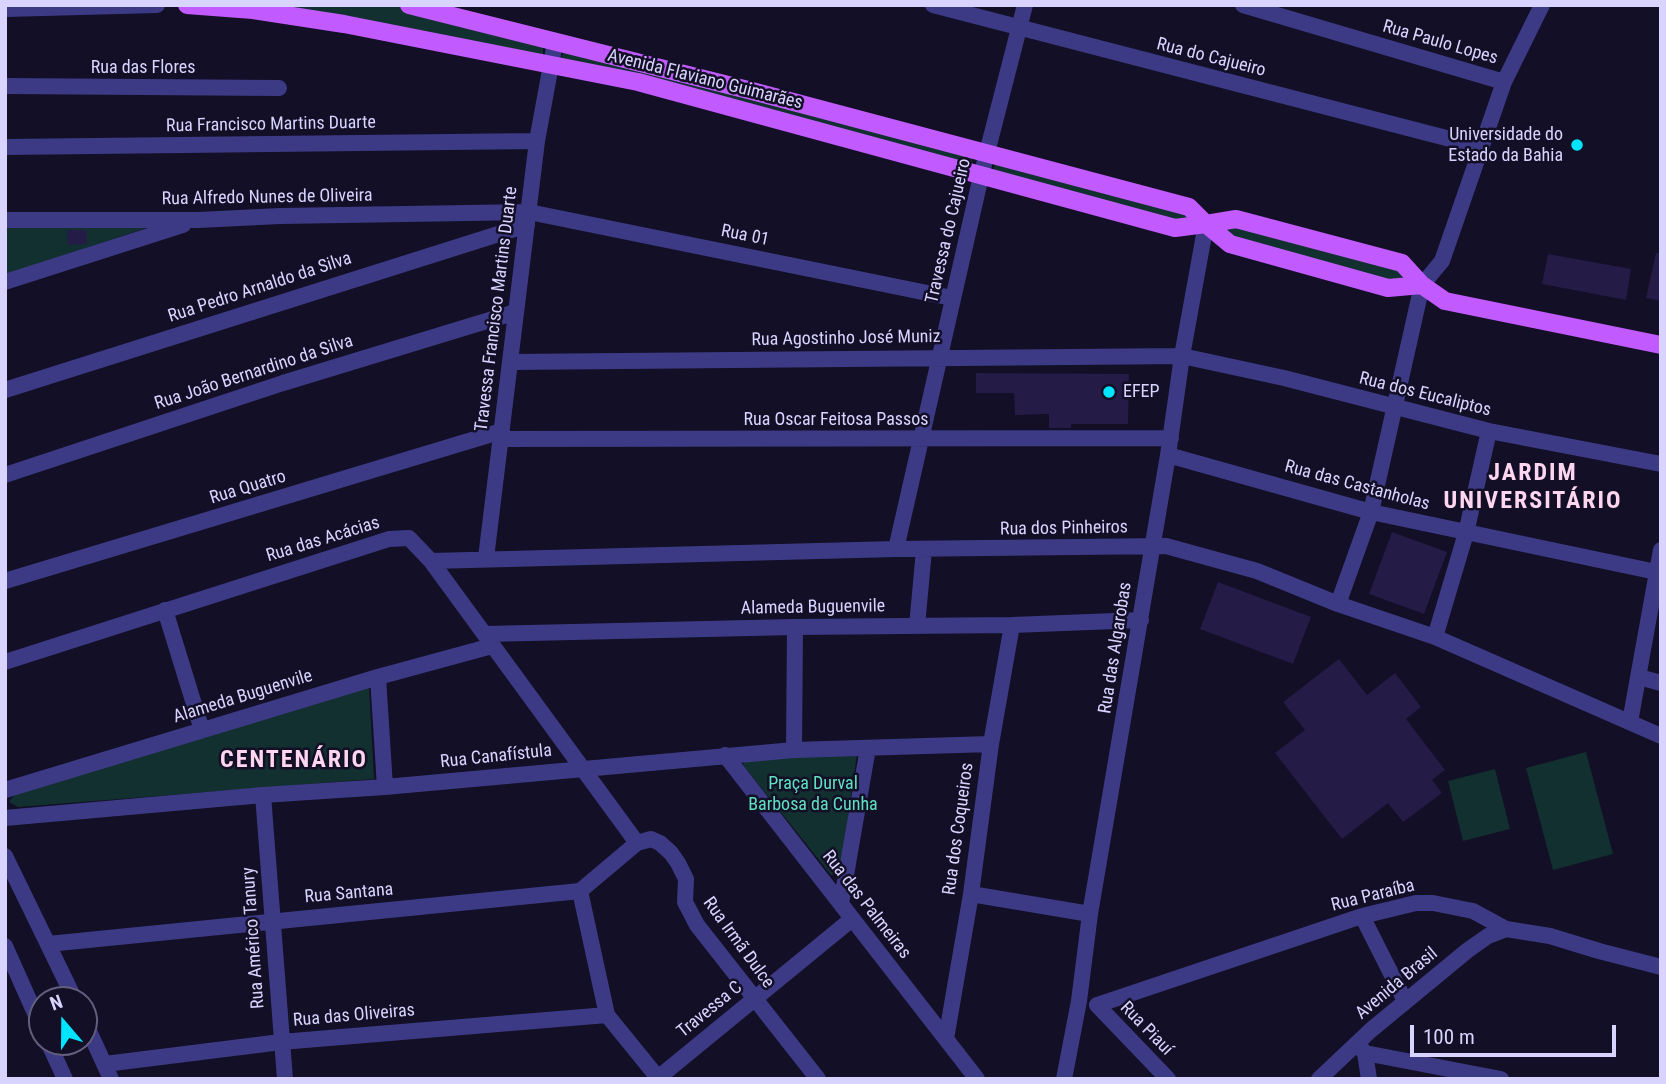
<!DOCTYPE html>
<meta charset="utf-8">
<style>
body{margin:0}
#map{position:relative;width:1666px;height:1084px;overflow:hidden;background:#130f26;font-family:"Roboto Condensed",sans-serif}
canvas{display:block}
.frame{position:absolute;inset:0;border:7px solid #d9d4ff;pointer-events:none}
.north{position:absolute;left:28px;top:986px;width:70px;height:70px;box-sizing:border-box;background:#130f26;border:2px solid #625e7d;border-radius:50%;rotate:340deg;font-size:19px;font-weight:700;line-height:28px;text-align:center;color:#d9d4ff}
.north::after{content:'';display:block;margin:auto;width:24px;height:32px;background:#00e5ff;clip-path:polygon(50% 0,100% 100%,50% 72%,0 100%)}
.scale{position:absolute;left:1410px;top:1025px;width:206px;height:32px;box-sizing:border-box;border:4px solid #d9d4ff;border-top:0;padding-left:9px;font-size:21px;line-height:24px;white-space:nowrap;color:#d9d4ff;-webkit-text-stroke:5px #130f26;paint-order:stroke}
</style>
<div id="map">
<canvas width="1666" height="1084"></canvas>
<div class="frame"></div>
<div class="north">N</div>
<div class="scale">100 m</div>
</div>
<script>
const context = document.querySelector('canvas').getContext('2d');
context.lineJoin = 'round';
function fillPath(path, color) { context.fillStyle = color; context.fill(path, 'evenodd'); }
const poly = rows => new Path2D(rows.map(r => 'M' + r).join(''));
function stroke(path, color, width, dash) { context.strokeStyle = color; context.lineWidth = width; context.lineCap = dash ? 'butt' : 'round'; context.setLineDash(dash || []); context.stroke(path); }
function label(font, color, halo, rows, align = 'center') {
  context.font = font + ' "Roboto Condensed",sans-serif'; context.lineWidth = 5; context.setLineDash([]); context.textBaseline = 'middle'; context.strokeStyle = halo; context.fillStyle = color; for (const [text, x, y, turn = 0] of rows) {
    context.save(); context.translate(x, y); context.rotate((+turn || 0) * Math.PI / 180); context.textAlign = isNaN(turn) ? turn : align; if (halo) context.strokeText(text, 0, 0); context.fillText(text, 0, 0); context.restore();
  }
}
fillPath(poly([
 [279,5,392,5,543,45,543,55],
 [564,50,972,156,972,162,968,167,561,59],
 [995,162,1186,207,1189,224,993,174],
 [1231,222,1398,267,1402,274,1401,280,1395,285,1227,238,1227,230],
 [149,227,5,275,5,228],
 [369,686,374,779,18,807,9,802,15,794],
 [1586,752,1613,854,1553,870,1526,768],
 [857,754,840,874,831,875,743,765,745,759],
 [1495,769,1510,829,1463,841,1448,781]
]), '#12302f');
fillPath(poly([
 [67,230,86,230,87,244,68,245],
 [1656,253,1661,253,1661,301,1646,298],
 [1548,254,1631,269,1626,300,1542,284],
 [976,373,1129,374,1128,424,1071,424,1071,428,1049,428,1049,414,1015,415,1014,393,976,393],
 [1392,532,1447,552,1424,614,1369,594],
 [1218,582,1311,617,1293,664,1200,629],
 [1339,659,1367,695,1395,673,1421,707,1406,719,1445,770,1432,780,1442,793,1403,822,1388,803,1342,839,1275,753,1305,730,1283,702]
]), '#241b47');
stroke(poly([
 [933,5,1481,147],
 [1243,5,1504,82],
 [5,9,157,5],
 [5,86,279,88],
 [5,147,537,141],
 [5,220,198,220,280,216,529,212,952,298],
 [5,282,183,225],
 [510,362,1182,356,1284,378,1489,431,1661,464],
 [5,390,527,225],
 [501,439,1171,438],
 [1168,455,1371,512,1661,573],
 [5,475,283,383,516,312],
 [896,549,981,176,1025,5],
 [486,558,537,141,555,43],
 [431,561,896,549,1166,546,1257,571,1338,604,1435,637,1661,736],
 [5,581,502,431],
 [1338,604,1371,512,1422,285,1442,261,1504,82,1542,5],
 [165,610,202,730],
 [917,626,924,550],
 [484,634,795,627,1012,625,1141,620],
 [1435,637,1466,533,1489,431],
 [5,662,389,539,409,538,431,561,637,843],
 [378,677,385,787],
 [1639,677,1661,683],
 [1630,722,1661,550],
 [794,750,795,627],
 [725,755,977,1079],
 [5,790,378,677,492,646],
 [263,795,285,1079],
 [5,818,263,795,385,787,794,750,991,744],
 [5,856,75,1000],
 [580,891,607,1015,659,1079],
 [971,894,1090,914],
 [841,904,868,748],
 [1362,916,1405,1001],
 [48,944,580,891,637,843,651,839,660,843,671,853,678,863,686,879,685,902,697,925,818,1079],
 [5,946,42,1029],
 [1097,1005,1362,916,1416,903,1433,903,1473,911,1506,929,1550,936,1599,951,1661,967],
 [1097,1005,1168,1079],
 [84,1020,111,1079],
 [946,1039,971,894,991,744,1012,625],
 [48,1042,65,1079],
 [1357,1043,1365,1053,1501,1079],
 [1365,1053,1369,1079],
 [105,1064,281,1042,607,1015],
 [658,1078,852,919],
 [1064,1079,1079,1001,1090,914,1168,455,1182,356,1206,224],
 [1319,1079,1371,1030,1468,950,1488,936,1506,929]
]), '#3d3a85', 16);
stroke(poly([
 [187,5,253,10,344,24,638,82,1175,228,1206,224,1230,244,1388,288,1422,285],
 [409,5,752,91,1189,207,1206,224,1236,219,1402,263,1422,285,1445,301,1661,345]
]), '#c25bff', 18);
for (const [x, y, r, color] of [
 [1577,145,7,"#00e5ff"],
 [1109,392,7,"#00e5ff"]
]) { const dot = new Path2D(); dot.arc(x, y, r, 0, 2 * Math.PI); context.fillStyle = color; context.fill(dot); stroke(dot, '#130f26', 2.5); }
label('18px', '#d9d4ff', '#130f26', [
 ["Rua Paulo Lopes",1440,43,16],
 ["Rua do Cajueiro",1211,58,14],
 ["Rua das Flores",143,68],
 ["Avenida Flaviano Guimarães",705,80,14],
 ["Rua Francisco Martins Duarte",271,125,-1],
 ["Rua Alfredo Nunes de Oliveira",267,198,-1],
 ["Travessa do Cajueiro",949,231,-77],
 ["Rua 01",745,236,11],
 ["Rua Pedro Arnaldo da Silva",260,288,-18],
 ["Travessa Francisco Martins Duarte",497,309,-83],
 ["Rua Agostinho José Muniz",846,339,-1],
 ["Rua João Bernardino da Silva",254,373,-18],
 ["Rua dos Eucaliptos",1425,395,14],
 ["Rua Oscar Feitosa Passos",836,420],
 ["Rua das Castanholas",1357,486,15],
 ["Rua Quatro",248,488,-17],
 ["Rua dos Pinheiros",1064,529,-1],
 ["Rua das Acácias",323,540,-17],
 ["Alameda Buguenvile",813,608,-1],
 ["Rua das Algarobas",1116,648,-81],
 ["Alameda Buguenvile",243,697,-17],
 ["Rua Canafístula",496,757,-6],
 ["Rua dos Coqueiros",959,829,-82],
 ["Rua Santana",349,894,-5],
 ["Rua Paraíba",1373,896,-14],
 ["Rua das Palmeiras",866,905,52],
 ["Rua Américo Tanury",254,938,-94],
 ["Rua Irmã Dulce",738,943,54],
 ["Avenida Brasil",1397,984,-40],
 ["Travessa C",710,1010,-39],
 ["Rua das Oliveiras",354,1016,-5],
 ["Rua Piauí",1146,1029,46]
]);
label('18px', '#d9d4ff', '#130f26', [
 ["Universidade do",1563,135],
 ["Estado da Bahia",1563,156],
 ["EFEP",1123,392,"left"]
], 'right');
label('18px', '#5fe0c0', '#130f26', [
 ["Praça Durval",813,784],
 ["Barbosa da Cunha",813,805]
]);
context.letterSpacing = '2px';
label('bold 24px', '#ffd6f0', '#130f26', [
 ["JARDIM",1533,474],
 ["UNIVERSITÁRIO",1533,502],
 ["CENTENÁRIO",294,761]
]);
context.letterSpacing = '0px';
</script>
